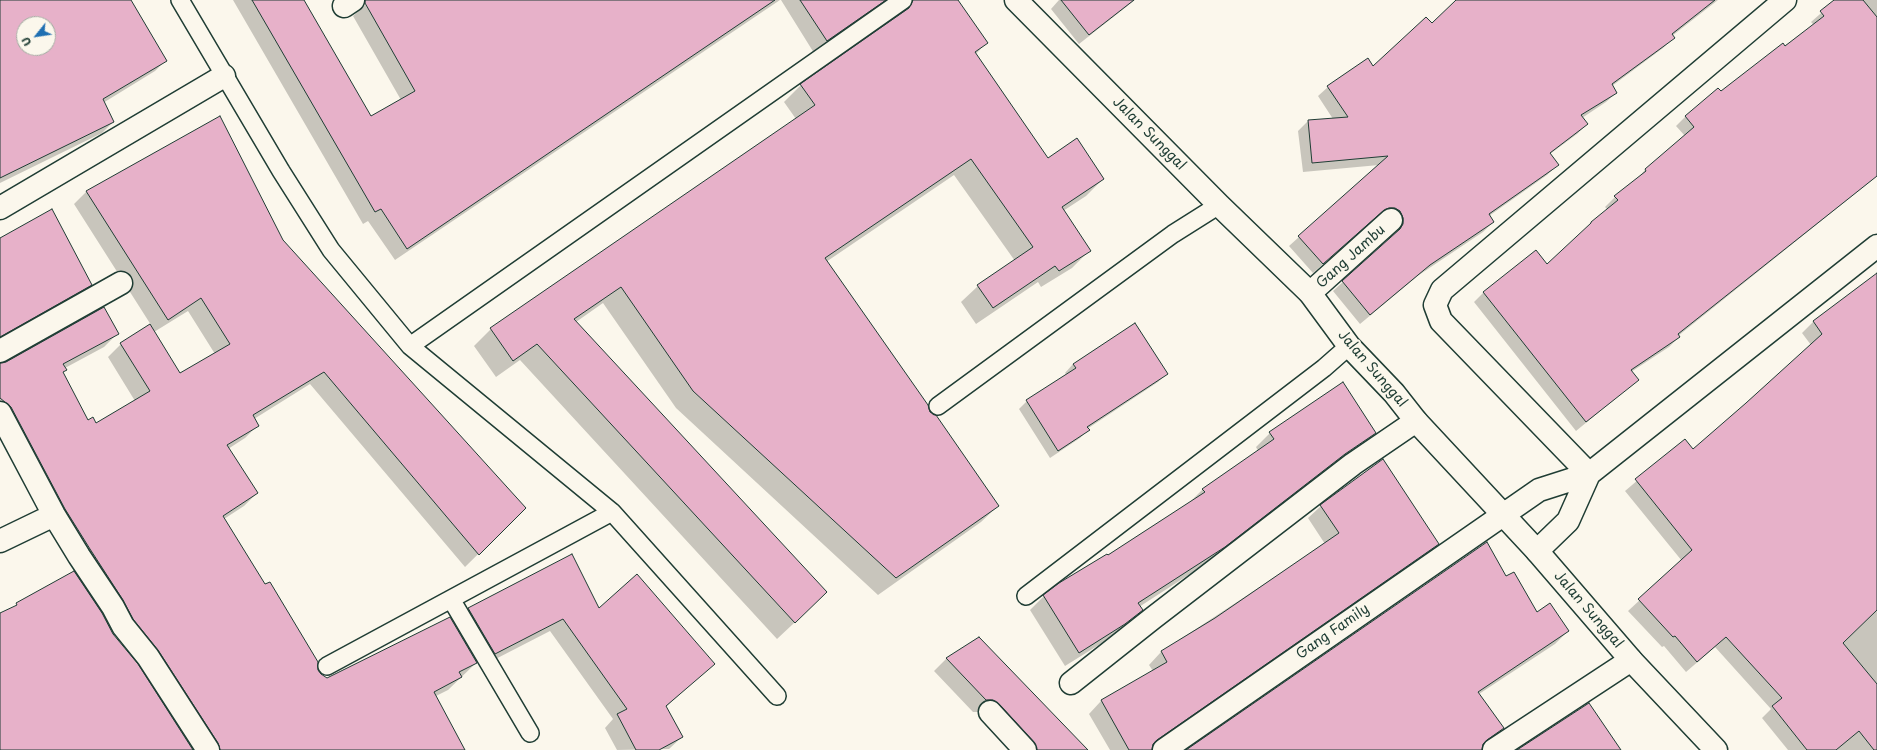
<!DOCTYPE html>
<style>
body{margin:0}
#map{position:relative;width:1877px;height:750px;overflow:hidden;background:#fbf7ec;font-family:"Playpen Sans",sans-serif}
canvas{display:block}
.north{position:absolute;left:16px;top:16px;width:40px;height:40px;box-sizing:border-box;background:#fbf7ec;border:1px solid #a3ada2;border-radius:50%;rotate:240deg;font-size:11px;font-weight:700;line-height:16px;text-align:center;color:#1f3d34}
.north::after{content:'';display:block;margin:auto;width:14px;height:18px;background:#1f6fb2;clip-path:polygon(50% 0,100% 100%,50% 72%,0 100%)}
</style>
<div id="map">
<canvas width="1877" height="750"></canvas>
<div class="north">U</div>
</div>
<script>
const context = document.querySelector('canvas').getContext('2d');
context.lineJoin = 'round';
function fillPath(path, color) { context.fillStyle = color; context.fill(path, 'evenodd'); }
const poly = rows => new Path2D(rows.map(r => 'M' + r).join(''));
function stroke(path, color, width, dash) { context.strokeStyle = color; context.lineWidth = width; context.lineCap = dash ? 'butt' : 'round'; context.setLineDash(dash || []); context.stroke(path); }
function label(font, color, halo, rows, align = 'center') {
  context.font = font + ' "Playpen Sans",sans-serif'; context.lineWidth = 4; context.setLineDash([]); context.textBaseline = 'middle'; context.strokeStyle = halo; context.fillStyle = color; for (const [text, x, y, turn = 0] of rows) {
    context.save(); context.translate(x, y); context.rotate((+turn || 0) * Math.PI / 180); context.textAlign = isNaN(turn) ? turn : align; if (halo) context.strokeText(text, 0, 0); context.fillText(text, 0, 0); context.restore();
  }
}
fillPath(poly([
 [0,0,130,0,166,60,155,71,103,103,113,122,102,133,0,183],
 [24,24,48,24,48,48,24,48],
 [233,0,303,0,371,117,401,100,353,16,370,1,369,0,780,0,395,260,368,221,363,224],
 [781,0,887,0,880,6,814,53],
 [911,0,957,0,987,42,976,54,1048,159,1103,179,1086,196,1063,211,1089,251,1072,268,1041,287,1038,282,976,324,961,302,978,286,1015,261,954,175,826,262,929,412,998,506,981,522,878,595,676,408,603,303,576,322,809,609,777,639,520,360,496,377,474,346,491,329,796,119,784,102,801,85,896,18,896,15],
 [1059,0,1135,0,1079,44,1051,9],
 [1457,0,1718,0,1672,36,1673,38,1663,48,1612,86,1616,93,1606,102,1582,118,1587,124,1577,134,1550,154,1557,165,1547,175,1489,216,1493,222,1483,232,1419,275,1360,324,1333,291,1391,238,1394,228,1378,217,1372,220,1313,273,1289,246,1379,165,1303,172,1298,131,1308,121,1333,119,1318,96,1328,87,1373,68,1432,24],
 [1836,0,1877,0,1877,176,1678,336,1679,337,1669,347,1631,372,1638,380,1576,431,1474,302,1484,292,1547,265,1608,210,1605,207,1615,197,1636,180,1645,170,1685,136,1676,126,1686,116,1814,25,1811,22],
 [87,191,282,241,525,508,465,567,310,384,254,419,258,425,245,438,228,449,257,493,244,506,224,519,317,672,327,680,476,663,448,690,436,696,463,750,202,750,0,423,0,364,117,334,104,347,65,368,66,370,62,373,88,421,96,424,135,401,108,357,121,344,151,325,74,204],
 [188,311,215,354,180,375,154,332],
 [0,239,91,285,78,297,0,342],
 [1877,274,1877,750,1788,750,1762,718,1771,709,1715,647,1686,672,1664,646,1662,647,1628,611,1682,561,1625,491,1685,440,1693,450,1811,345,1802,333,1813,322],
 [1073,364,1166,374,1158,382,1087,429,1088,430,1080,438,1050,458,1019,409,1027,401,1067,375,1065,373],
 [1270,433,1375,433,1361,447,1210,561,1139,607,1141,610,1110,638,1065,666,1030,610,1044,596,1189,503,1203,489,1258,451,1256,447],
 [1321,506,1438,544,1426,556,1151,746,1151,750,1110,750,1089,714,1101,701,1153,671,1149,665,1161,652,1325,544,1308,518],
 [1506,577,1536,613,1568,631,1555,644,1479,694,1503,728,1481,747,1481,750,1188,750],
 [468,609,599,609,713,664,666,707,682,737,669,749,617,750,605,728,613,719,550,631,482,666,456,621],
 [979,639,1086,750,1018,750,980,712,973,712,934,671,946,659]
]), '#0003');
const building = poly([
 [0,0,131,0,167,61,103,99,114,122,0,178,0,0],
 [24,24,48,24,48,48,24,48,24,24],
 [252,0,304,0,371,116,415,91,365,3,365,0,775,0,407,249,381,209,375,212,252,0],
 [800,0,886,0,827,41,800,0],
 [913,0,958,0,988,43,975,52,1048,158,1077,138,1104,179,1062,207,1091,251,1059,271,1055,266,993,308,977,285,1033,247,971,159,825,258,928,405,930,412,936,415,999,506,896,578,693,391,621,287,574,319,827,592,795,623,537,344,513,361,490,328,815,105,800,84,909,8,913,0],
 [1061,0,1134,0,1089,35,1061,0],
 [1456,0,1715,0,1672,34,1675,38,1612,84,1617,93,1581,115,1588,124,1550,153,1559,165,1489,214,1494,222,1430,265,1370,315,1342,281,1400,229,1403,224,1403,218,1400,211,1395,208,1389,208,1383,211,1323,264,1298,236,1388,156,1312,163,1308,120,1348,117,1327,86,1368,58,1373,66,1426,17,1432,23,1456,0],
 [1834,0,1863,0,1877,17,1877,176,1678,334,1680,337,1631,370,1639,380,1586,422,1483,292,1536,250,1547,264,1591,223,1591,222,1618,200,1614,196,1646,171,1645,169,1694,127,1685,116,1718,88,1721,91,1783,43,1785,46,1824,16,1820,11,1834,0],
 [220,116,283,240,526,508,479,555,324,372,253,415,259,426,227,445,258,493,223,516,265,584,270,582,318,662,318,670,321,674,327,678,450,617,477,663,459,672,462,677,434,692,465,750,220,750,218,743,158,650,133,619,123,600,90,549,65,509,11,407,0,398,0,363,6,362,104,307,119,334,63,364,67,370,63,372,88,420,93,417,96,423,150,391,120,343,150,324,180,373,230,344,201,298,168,320,86,191,220,116],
 [52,209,92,285,0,337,0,238,52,209],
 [1877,273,1877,610,1843,643,1877,684,1877,750,1874,750,1859,731,1836,750,1807,750,1772,706,1782,698,1726,637,1697,662,1675,636,1673,637,1638,599,1692,550,1635,479,1685,439,1693,449,1746,403,1822,334,1813,321,1877,273],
 [1135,323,1168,374,1087,427,1090,430,1058,451,1026,400,1076,368,1073,364,1135,323],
 [1343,382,1376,433,1345,454,1225,547,1138,603,1143,610,1125,624,1079,653,1043,595,1059,583,1107,554,1108,555,1205,492,1202,489,1274,439,1269,432,1343,382],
 [1383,459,1439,544,1157,740,1153,744,1152,750,1129,750,1101,700,1167,662,1161,651,1215,618,1339,533,1320,505,1383,459],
 [1487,542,1506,576,1514,572,1537,612,1550,603,1569,631,1478,692,1504,728,1487,740,1483,744,1482,750,1186,750,1487,542],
 [572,554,599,608,637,574,715,664,666,706,683,737,659,750,636,750,617,714,627,709,563,619,495,654,468,608,572,554],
 [74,571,102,613,113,634,138,664,193,750,0,750,0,613,17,605,16,603,74,571],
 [979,637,1088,750,1037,750,1034,742,999,704,993,700,986,700,946,658,979,637],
 [1589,703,1621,750,1517,750,1589,703]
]);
fillPath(building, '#e7b1c9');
stroke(building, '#1f3d34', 1);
const service = poly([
 [180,0,281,171,331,250,410,346,612,512,777,696],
 [410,346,903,0],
 [938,406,1173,234,1219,205],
 [1026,596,1324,368,1349,346],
 [451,599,530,733],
 [327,666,612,512]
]);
const minor = poly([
 [344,6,353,0],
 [0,208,224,76],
 [1310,293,1391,220],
 [0,351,121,283],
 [0,413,54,515,79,556,113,607,123,626,148,657,208,750],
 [1589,474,1441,321,1435,305,1442,290,1785,0],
 [0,541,54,515],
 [1537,551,1568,521,1589,474],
 [1071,683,1153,618,1353,464,1416,421],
 [990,712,1025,750],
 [1164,750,1539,490,1589,474,1877,246],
 [1494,750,1631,660]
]);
const primary = poly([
 [1016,0,1219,205,1310,293,1349,346,1394,393,1416,421,1537,551,1631,660,1716,750]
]);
stroke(service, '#1f3d34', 20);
stroke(minor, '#1f3d34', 25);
stroke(primary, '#1f3d34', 25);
stroke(service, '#fbf7ec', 17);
stroke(minor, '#fbf7ec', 22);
stroke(primary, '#fbf7ec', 22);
label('14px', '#1f3d34', '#fbf7ec', [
 ["Jalan Sunggal",1149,134,45],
 ["Gang Jambu",1351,257,-42],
 ["Jalan Sunggal",1372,369,49],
 ["Jalan Sunggal",1588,610,49],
 ["Gang Family",1333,632,-35]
]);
</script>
